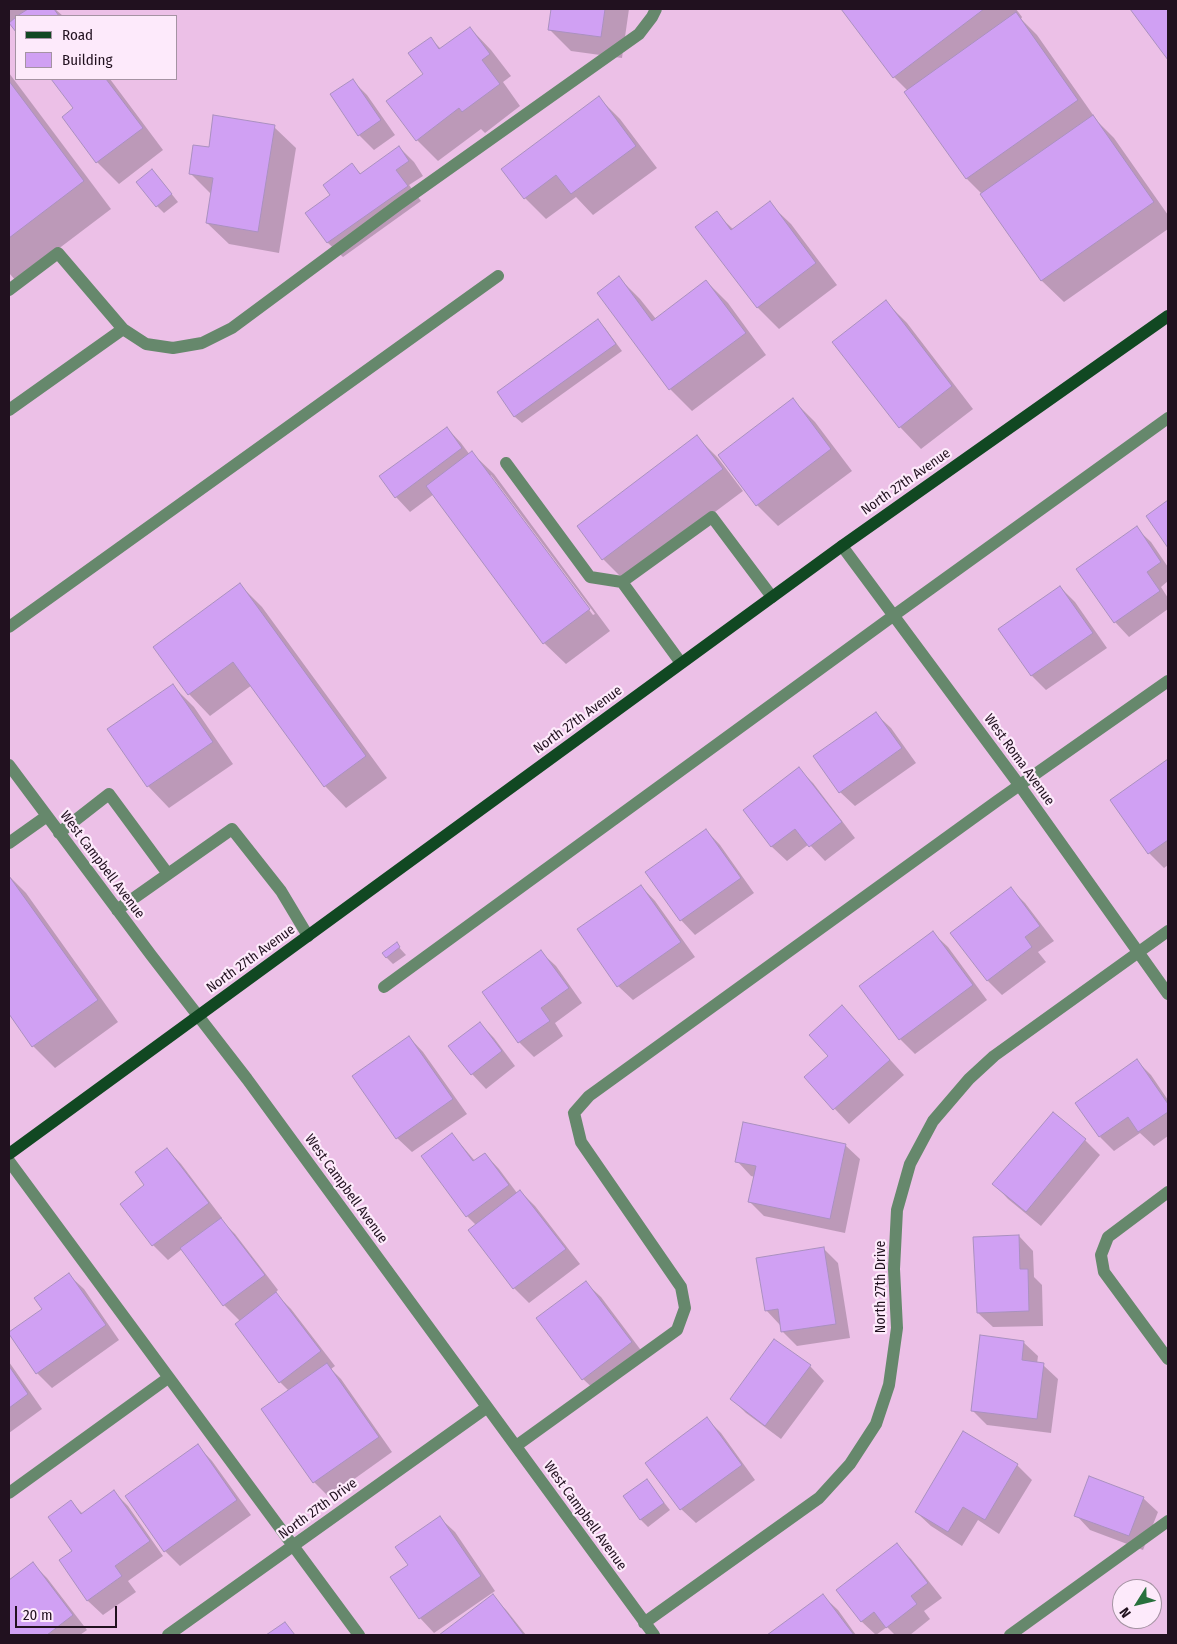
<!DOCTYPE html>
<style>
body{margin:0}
#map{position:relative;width:1177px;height:1644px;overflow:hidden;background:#ecc0e7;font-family:"Fira Sans Condensed",sans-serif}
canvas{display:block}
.frame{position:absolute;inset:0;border:10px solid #21111f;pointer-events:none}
.legend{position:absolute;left:15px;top:15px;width:162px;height:65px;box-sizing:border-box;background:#fdeafb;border:1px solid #a593a3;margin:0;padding:6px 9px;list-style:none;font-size:15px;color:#21111f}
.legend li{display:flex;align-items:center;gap:10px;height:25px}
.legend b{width:25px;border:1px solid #a593a3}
.north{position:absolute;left:1112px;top:1579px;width:50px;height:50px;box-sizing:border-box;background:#fdeafb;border:1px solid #a593a3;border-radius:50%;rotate:234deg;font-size:14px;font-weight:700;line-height:20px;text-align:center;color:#21111f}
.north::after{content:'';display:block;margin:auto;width:18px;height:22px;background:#28703d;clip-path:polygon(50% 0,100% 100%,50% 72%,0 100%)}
.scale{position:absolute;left:15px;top:1606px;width:102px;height:22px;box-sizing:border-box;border:2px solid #21111f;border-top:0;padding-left:6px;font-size:15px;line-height:18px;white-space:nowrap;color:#21111f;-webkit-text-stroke:4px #fdeafb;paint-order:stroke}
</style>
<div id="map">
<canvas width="1177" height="1644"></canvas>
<div class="frame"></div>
<ul class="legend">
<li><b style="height:6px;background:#114822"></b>Road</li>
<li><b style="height:14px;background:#d0a0f3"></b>Building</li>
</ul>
<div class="north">N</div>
<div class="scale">20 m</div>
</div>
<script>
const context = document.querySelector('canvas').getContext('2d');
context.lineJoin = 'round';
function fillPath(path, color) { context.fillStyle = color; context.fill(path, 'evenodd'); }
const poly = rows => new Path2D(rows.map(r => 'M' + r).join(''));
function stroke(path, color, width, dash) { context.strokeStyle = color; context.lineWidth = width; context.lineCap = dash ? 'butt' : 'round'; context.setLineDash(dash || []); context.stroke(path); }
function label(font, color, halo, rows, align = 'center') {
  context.font = font + ' "Fira Sans Condensed",sans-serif'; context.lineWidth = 4.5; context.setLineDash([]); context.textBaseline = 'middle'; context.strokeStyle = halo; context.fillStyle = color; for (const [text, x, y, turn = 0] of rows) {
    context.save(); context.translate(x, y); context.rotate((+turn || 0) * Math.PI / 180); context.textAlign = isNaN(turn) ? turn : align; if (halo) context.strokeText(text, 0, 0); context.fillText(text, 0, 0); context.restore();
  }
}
fillPath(poly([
 [9,9,55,9,63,16,16,16,16,30,9,21],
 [552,9,629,9,622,58,571,51,549,29],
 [842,9,1016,9,1022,17,1021,19,1037,35,1098,122,1114,138,1168,215,1168,229,1064,302,1042,281,982,194,967,179,906,92,908,91,894,77],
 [1131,9,1168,9,1168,58],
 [470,28,491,50,511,76,503,82,520,106,485,133,481,129,438,161,417,140,430,38,441,49],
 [9,73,111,209,16,281,9,273],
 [52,79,110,79,163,150,119,184,97,162,64,117,74,108],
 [352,80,367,95,395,135,374,150,359,135,331,95],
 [599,98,620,119,657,168,593,215,576,197,546,219,525,198],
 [274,127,296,148,279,253,229,244,207,223,212,195,190,173,210,149],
 [399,147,414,162,423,176,409,185,421,201,343,257,328,243,307,213,332,195,352,165,361,174],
 [159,178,178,202,164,213,157,206],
 [769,203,791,224,837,285,779,329,758,308,716,213,734,230],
 [619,278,640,299,656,319,706,281,728,303,766,355,692,411,670,389,599,293],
 [886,302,907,323,973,409,921,449,900,427],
 [598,321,605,328,622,351,522,423,515,417,498,393],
 [793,400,815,422,852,471,778,526,757,505],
 [447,428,461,443,470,455,472,453,494,474,610,631,566,664,544,643,434,494,410,512,396,497],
 [488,475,491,475,595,614,593,615],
 [697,437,718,458,743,491,624,580,603,559],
 [1136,528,1151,542,1168,567,1168,581,1161,587,1168,598,1168,609,1129,637,1115,622],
 [240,585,262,607,387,778,346,808,325,786,252,685,210,716,189,694],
 [1060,587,1075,602,1107,648,1046,690,1032,676,1000,629],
 [173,686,194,707,233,764,169,808,148,786],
 [876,714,891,728,916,763,855,806,840,792],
 [1168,761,1168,865,1164,868,1149,853,1112,800],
 [798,768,813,783,855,838,825,861,809,844,787,861,772,847,744,810],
 [706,830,720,845,754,893,695,935,681,920],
 [9,876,26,893,118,1022,55,1068,33,1046,9,1012],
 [641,886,655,901,695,957,633,1000,618,986],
 [1011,889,1025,903,1054,941,1038,952,1046,962,1002,995,988,981,952,933],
 [933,933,948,947,987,1000,915,1054,900,1039,861,987],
 [396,944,406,955,393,964,386,957],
 [541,952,556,966,582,1003,555,1023,563,1036,534,1057,519,1042],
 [842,1007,904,1075,849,1124,805,1077,829,1056],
 [480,1023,494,1038,515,1066,486,1089,472,1074],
 [409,1037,423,1052,467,1114,412,1152,397,1138],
 [1137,1061,1151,1075,1168,1100,1168,1136,1154,1146,1140,1133,1114,1151,1100,1137],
 [1053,1113,1085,1140,1100,1155,1041,1226,1008,1199,994,1184],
 [452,1134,475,1161,485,1154,499,1169,517,1193,520,1191,535,1206,580,1264,529,1303,514,1288,469,1230,476,1225,467,1216,422,1156],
 [845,1145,860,1159,845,1233,764,1216,750,1202,755,1177,751,1176,737,1161],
 [167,1149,181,1164,222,1218,221,1220,235,1234,278,1290,275,1293,291,1309,335,1366,331,1369,341,1379,392,1452,329,1497,314,1482,263,1409,289,1391,280,1382,240,1321,224,1305,182,1249,168,1260,153,1245,122,1204,146,1185],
 [1019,1236,1033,1251,1034,1277,1042,1285,1043,1326,993,1327,978,1313],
 [823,1248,838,1263,850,1338,797,1346,783,1332,780,1325,766,1310],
 [69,1275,84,1289,119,1340,52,1388,37,1373,44,1309],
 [586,1283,601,1297,646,1357,598,1393,583,1379],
 [1023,1342,1038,1356,1037,1364,1043,1365,1058,1379,1051,1433,987,1425,972,1410],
 [9,1362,42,1409,9,1433],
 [810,1366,824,1381,781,1439,746,1413,732,1399],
 [707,1419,721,1433,755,1480,696,1523,681,1509],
 [198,1446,212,1461,251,1515,180,1566,165,1551,126,1497],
 [1017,1465,1032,1480,999,1534,978,1520,962,1546,931,1526,916,1512],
 [647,1481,670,1510,648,1527,641,1520,625,1497],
 [114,1492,128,1506,163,1556,128,1581,136,1592,103,1615,88,1601,61,1560,74,1551,71,1502,83,1514],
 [1143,1498,1158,1512,1143,1550,1090,1530,1076,1515],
 [440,1518,455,1532,495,1591,434,1633,420,1618,410,1565],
 [897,1545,911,1559,942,1598,924,1611,930,1619,910,1635,895,1635,887,1627,876,1635,861,1621],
 [32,1563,47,1578,87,1630,80,1635,9,1635,9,1581],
 [493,1596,507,1611,526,1635,441,1635],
 [823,1596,838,1610,856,1635,769,1635]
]), '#0003');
const building = poly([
 [28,9,54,9,59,16,17,16,28,9],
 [551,9,605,9,601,37,548,30,551,9],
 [841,9,984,9,893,78,841,9],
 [1130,9,1168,9,1168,60,1130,9],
 [1016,12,1078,100,966,179,904,92,1016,12],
 [16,17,16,32,9,23,16,17],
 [470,27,490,54,482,60,500,84,462,112,459,108,416,141,386,101,423,74,408,53,431,37,439,49,470,27],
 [51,79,106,79,143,128,96,163,62,117,73,108,51,79],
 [353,79,381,120,358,136,330,94,353,79],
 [9,81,84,181,9,238,9,81],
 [599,96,636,146,571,194,556,175,524,199,501,169,599,96],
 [213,115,275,125,258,232,206,223,213,178,189,174,193,145,209,147,213,115],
 [1093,115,1154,202,1041,281,980,194,1093,115],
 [399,146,409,161,396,170,408,186,327,243,305,213,330,195,323,185,352,163,360,174,399,146],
 [152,169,172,194,156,207,136,182,152,169],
 [770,201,816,263,757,308,695,227,717,211,731,230,770,201],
 [619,276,652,321,706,280,746,333,669,390,597,293,619,276],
 [886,300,952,386,899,428,832,342,886,300],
 [598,319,616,344,514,417,497,392,598,319],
 [793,398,831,449,756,506,718,455,793,398],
 [447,427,462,448,395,498,379,476,447,427],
 [697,435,723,469,602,560,577,526,697,435],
 [472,451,590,609,543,644,426,486,472,451],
 [1168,500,1168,548,1146,516,1168,500],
 [1137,526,1161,562,1147,572,1160,591,1114,623,1076,569,1137,526],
 [240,583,366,756,324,787,233,662,188,695,153,647,240,583],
 [1060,586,1093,633,1031,676,998,629,1060,586],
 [173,684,213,742,147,787,107,729,173,684],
 [876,712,902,748,839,793,813,756,876,712],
 [1168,759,1168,840,1148,854,1110,800,1168,759],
 [799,767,842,822,809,847,795,829,771,847,743,810,799,767],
 [706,829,741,878,680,921,645,872,706,829],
 [9,876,98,1000,32,1047,9,1014,9,876],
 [641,885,681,942,617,987,577,929,641,885],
 [1011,887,1040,926,1025,937,1032,947,987,981,950,933,1011,887],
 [933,931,973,985,899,1040,859,986,933,931],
 [397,942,400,947,386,958,382,953,397,942],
 [541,950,569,988,541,1008,550,1021,518,1043,482,992,541,950],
 [842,1005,890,1060,833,1110,804,1077,828,1056,809,1035,842,1005],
 [480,1022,502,1051,471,1075,448,1046,480,1022],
 [409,1036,453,1099,396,1139,352,1076,409,1036],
 [1137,1059,1168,1104,1168,1112,1138,1132,1128,1117,1099,1137,1075,1103,1137,1059],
 [1053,1112,1086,1139,1026,1212,992,1184,1053,1112],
 [743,1122,846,1144,830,1219,748,1202,756,1166,735,1162,743,1122],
 [452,1133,473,1161,485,1153,509,1185,466,1217,421,1156,452,1133],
 [167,1148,209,1203,152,1246,120,1204,144,1185,135,1172,167,1148],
 [520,1190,566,1249,513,1289,468,1230,520,1190],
 [221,1218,265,1275,223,1306,180,1248,221,1218],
 [1019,1235,1020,1269,1028,1269,1029,1311,977,1313,973,1237,1019,1235],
 [824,1247,836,1324,781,1332,778,1309,765,1311,756,1258,824,1247],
 [69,1273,106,1325,36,1374,9,1334,9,1332,42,1309,34,1298,69,1273],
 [586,1281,632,1342,582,1380,536,1318,586,1281],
 [276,1292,321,1351,279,1383,235,1324,276,1292],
 [980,1335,1024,1341,1022,1360,1044,1363,1037,1419,971,1411,980,1335],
 [774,1339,811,1365,765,1426,730,1399,774,1339],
 [327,1363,379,1437,313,1483,261,1409,327,1363],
 [9,1366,28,1394,9,1408,9,1366],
 [707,1417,742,1465,680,1510,645,1463,707,1417],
 [963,1431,1018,1464,985,1520,963,1507,948,1532,915,1512,963,1431],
 [198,1444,237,1500,164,1552,125,1496,198,1444],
 [1089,1476,1144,1497,1129,1536,1074,1516,1089,1476],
 [647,1479,664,1503,640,1520,623,1496,647,1479],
 [114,1490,150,1541,115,1566,122,1576,87,1601,59,1560,72,1551,48,1517,71,1500,81,1514,114,1490],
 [440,1516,481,1576,419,1619,390,1577,408,1565,395,1547,440,1516],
 [897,1543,928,1583,911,1596,917,1604,886,1628,874,1612,861,1622,836,1590,897,1543],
 [33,1562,73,1615,47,1635,9,1635,9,1580,33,1562],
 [493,1594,524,1635,439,1635,493,1594],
 [823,1594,854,1635,767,1635,823,1594],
 [285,1622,295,1635,266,1635,285,1622]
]);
fillPath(building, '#d0a0f3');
stroke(building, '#aa90bf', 1);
stroke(poly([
 [9,290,58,253,123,329,146,344,173,348,202,343,232,328,398,205,639,34,652,17,656,9],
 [9,410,123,329],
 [506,463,590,577,622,582,681,663],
 [842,546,1020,786,1168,994],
 [622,582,712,517,772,597],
 [9,627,498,276],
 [9,765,151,955,247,1079,654,1635],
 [59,833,109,794,168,874],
 [9,843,47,816],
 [117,910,232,829,281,891,308,936],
 [384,987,893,616,1168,418],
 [9,1161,359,1635],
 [1168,1192,1108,1237,1101,1255,1104,1272,1168,1359],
 [516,1446,677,1330,685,1308,681,1287,581,1142,574,1113,589,1096,997,801,1168,681],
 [9,1493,168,1378],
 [644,1623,819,1498,850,1464,876,1424,889,1385,897,1328,894,1269,897,1210,910,1164,933,1121,969,1079,994,1056,1168,931],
 [168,1635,486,1408],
 [1010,1635,1168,1521]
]), '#66886c', 12);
stroke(poly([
 [9,1154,842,546,1168,316]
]), '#114822', 12);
label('14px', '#21111f', '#fdeafb', [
 ["North 27th Avenue",906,482,-35],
 ["North 27th Avenue",578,720,-36],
 ["West Roma Avenue",1019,760,54],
 ["West Campbell Avenue",102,865,53],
 ["North 27th Avenue",251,959,-36],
 ["West Campbell Avenue",346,1189,54],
 ["North 27th Drive",881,1287,-90],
 ["North 27th Drive",318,1509,-36],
 ["West Campbell Avenue",585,1516,54]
]);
</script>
